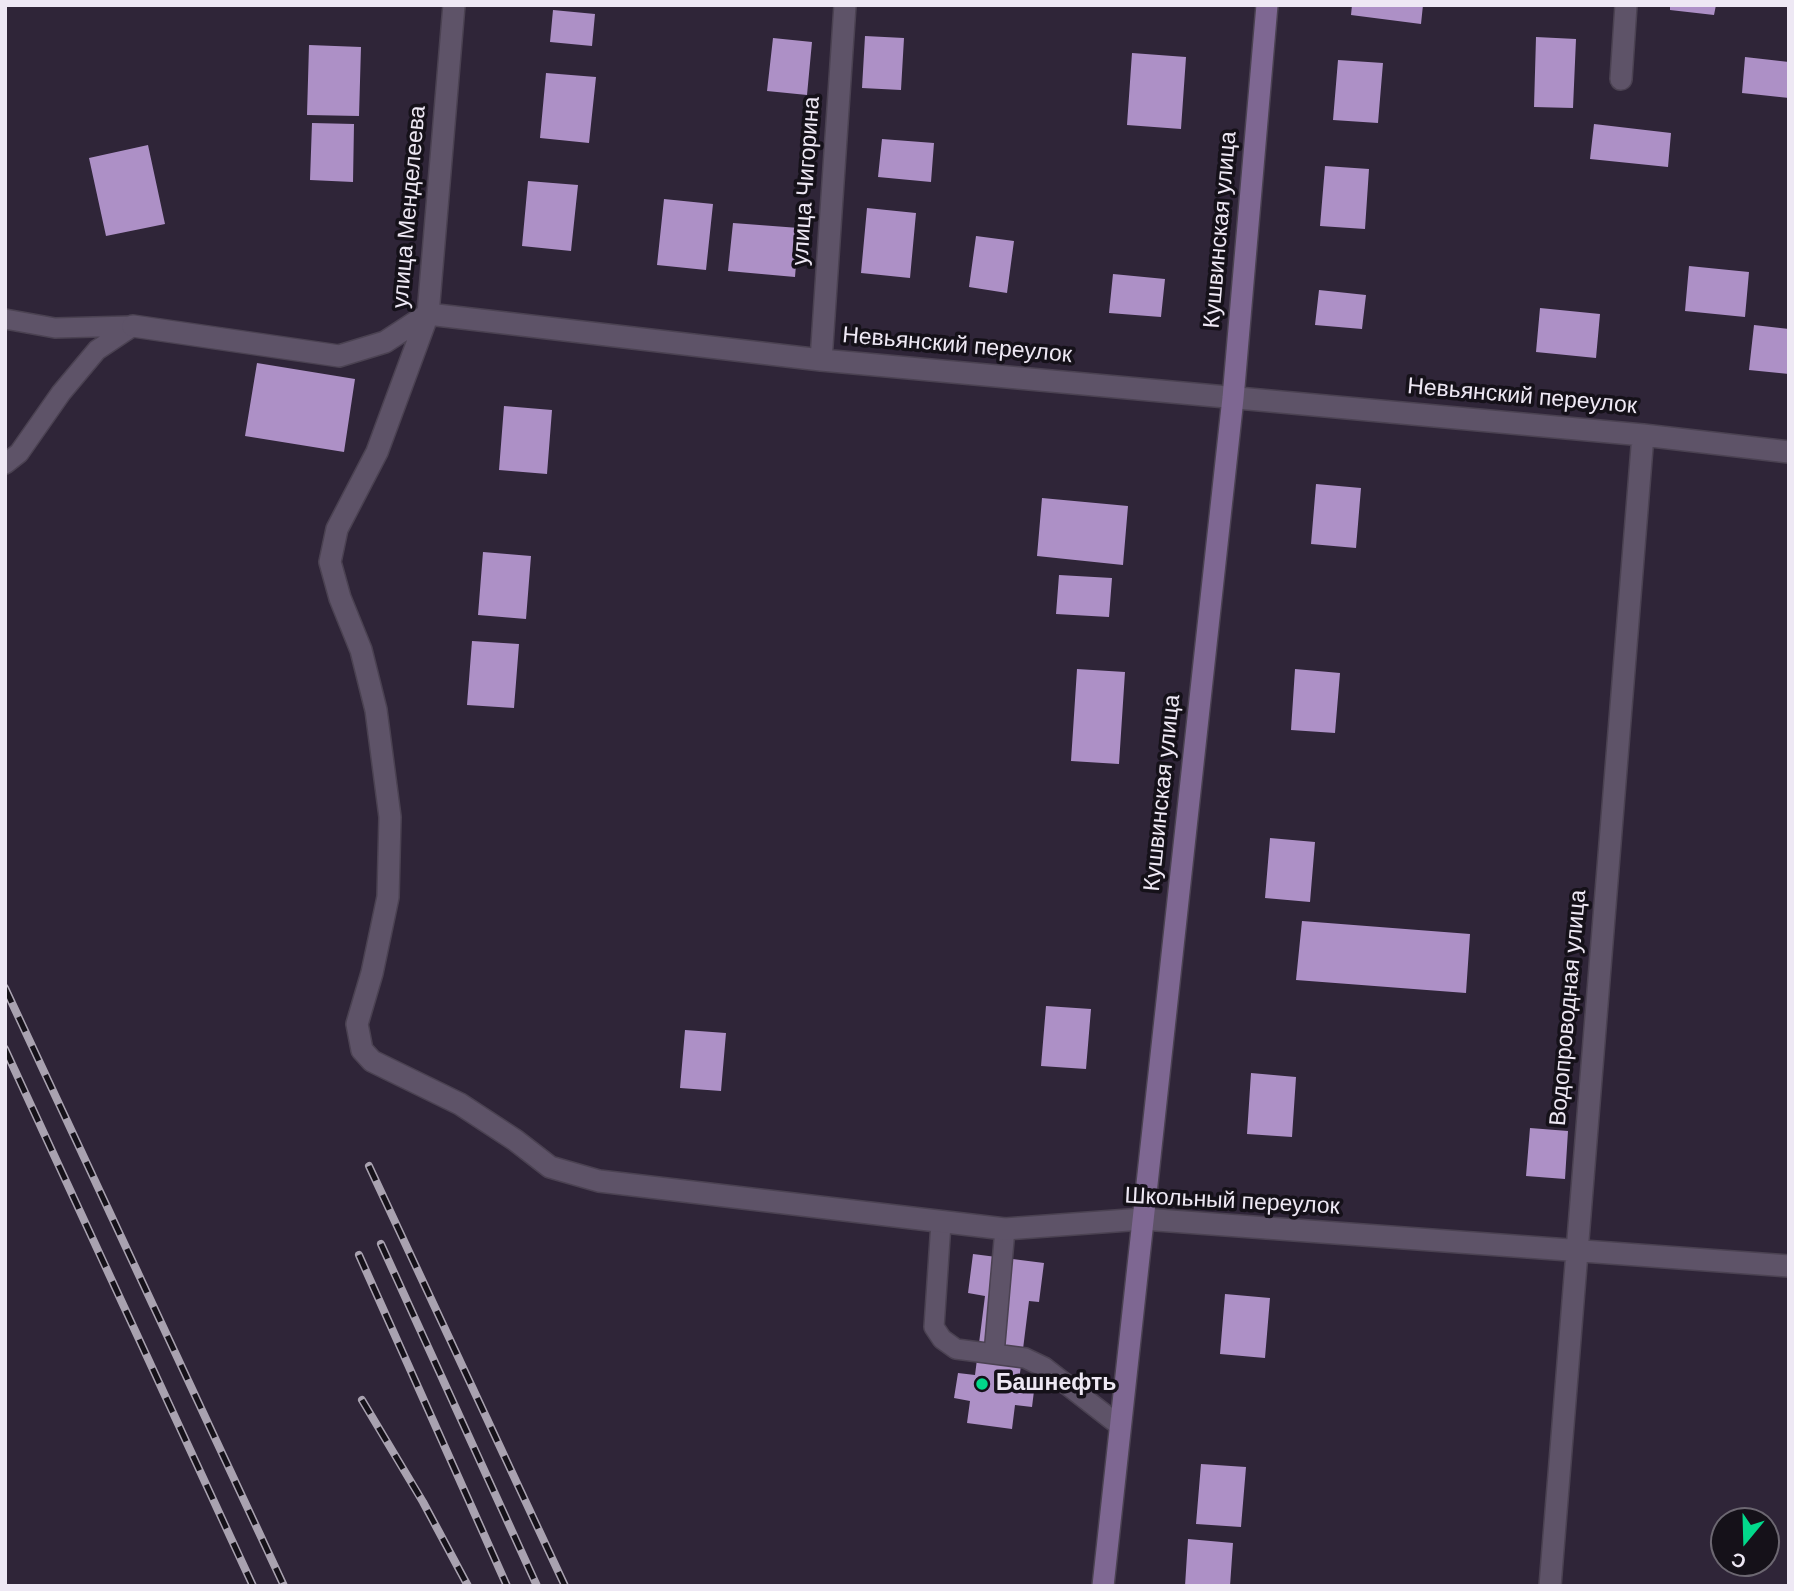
<!DOCTYPE html>
<meta charset="utf-8">
<style>
body{margin:0}
#map{position:relative;width:1794px;height:1591px;overflow:hidden;background:#2f2538;font-family:"DM Sans",sans-serif}
canvas{display:block}
.frame{position:absolute;inset:0;border:7px solid #eee8f4;pointer-events:none}
.north{position:absolute;left:1710px;top:1507px;width:70px;height:70px;box-sizing:border-box;background:#151119;border:2px solid #6c6771;border-radius:50%;rotate:199deg;font-size:19px;font-weight:700;line-height:28px;text-align:center;color:#eee8f4}
.north::after{content:'';display:block;margin:auto;width:24px;height:32px;background:#02d98b;clip-path:polygon(50% 0,100% 100%,50% 72%,0 100%)}
</style>
<div id="map">
<canvas width="1794" height="1591"></canvas>
<div class="frame"></div>
<div class="north">С</div>
</div>
<script>
const context = document.querySelector('canvas').getContext('2d');
context.lineJoin = 'round';
function fillPath(path, color) { context.fillStyle = color; context.fill(path, 'evenodd'); }
const poly = rows => new Path2D(rows.map(r => 'M' + r).join(''));
function stroke(path, color, width, dash) { context.strokeStyle = color; context.lineWidth = width; context.lineCap = dash ? 'butt' : 'round'; context.setLineDash(dash || []); context.stroke(path); }
function label(font, color, halo, rows, align = 'center') {
  context.font = font + ' "DM Sans",sans-serif'; context.lineWidth = 7; context.setLineDash([]); context.textBaseline = 'middle'; context.strokeStyle = halo; context.fillStyle = color; for (const [text, x, y, turn = 0] of rows) {
    context.save(); context.translate(x, y); context.rotate((+turn || 0) * Math.PI / 180); context.textAlign = isNaN(turn) ? turn : align; if (halo) context.strokeText(text, 0, 0); context.fillText(text, 0, 0); context.restore();
  }
}
fillPath(poly([
 [1352,5,1423,5,1421,24,1351,15],
 [1670,5,1716,5,1714,15,1670,10],
 [553,10,595,14,592,46,550,42],
 [865,36,904,38,901,90,862,88],
 [1536,37,1576,39,1573,108,1534,107],
 [773,38,812,42,807,95,767,91],
 [309,45,361,47,359,116,307,115],
 [1132,53,1186,57,1181,129,1127,125],
 [1745,57,1789,62,1789,98,1742,93],
 [1338,60,1383,63,1378,123,1333,120],
 [546,73,596,77,589,143,540,138],
 [312,123,354,124,353,182,310,180],
 [1594,124,1671,133,1668,167,1590,159],
 [882,139,934,143,931,182,878,177],
 [148,145,165,224,106,236,89,158],
 [1325,166,1369,169,1365,229,1320,226],
 [528,181,578,185,571,251,522,246],
 [664,199,713,204,706,270,657,265],
 [867,208,916,213,910,278,861,273],
 [733,223,799,228,795,277,728,271],
 [976,236,1014,241,1007,293,969,287],
 [1689,266,1749,272,1745,317,1685,311],
 [1113,274,1165,279,1161,317,1109,313],
 [1319,290,1366,295,1362,329,1315,325],
 [1540,308,1600,314,1596,358,1536,352],
 [1754,325,1789,329,1789,374,1749,370],
 [257,363,355,379,344,452,245,436],
 [504,406,552,410,547,474,499,470],
 [1316,484,1361,488,1356,548,1311,544],
 [1042,498,1128,506,1123,565,1037,556],
 [483,552,531,556,526,619,478,615],
 [1059,575,1112,578,1109,617,1056,614],
 [472,641,519,644,514,708,467,705],
 [1077,669,1125,672,1119,764,1071,761],
 [1295,669,1340,673,1335,733,1291,730],
 [1270,838,1315,842,1310,902,1265,898],
 [1302,921,1470,934,1466,993,1296,980],
 [1046,1006,1091,1009,1086,1069,1041,1066],
 [685,1030,726,1033,721,1091,680,1088],
 [1251,1073,1296,1077,1292,1137,1247,1134],
 [1530,1128,1568,1131,1565,1179,1526,1176],
 [973,1254,1044,1263,1039,1302,1029,1301,1019,1381,1035,1383,1032,1407,1015,1405,1012,1429,967,1423,970,1401,954,1398,958,1373,975,1375,985,1296,968,1293],
 [1225,1294,1270,1298,1265,1358,1220,1354],
 [1201,1464,1246,1467,1241,1527,1196,1524],
 [1188,1539,1233,1543,1230,1586,1185,1586]
]), '#ad90c6');
const lane = poly([
 [5,319,55,328,132,326],
 [5,464,19,453,61,393,97,350,133,326],
 [941,1223,934,1327,942,1339,956,1349,1025,1358,1044,1367,1120,1426],
 [994,1354,1005,1229]
]);
const street = poly([
 [454,5,428,314,377,452,337,529,330,562,340,598,361,650,376,710,390,817,388,897,372,973,357,1024,362,1050,372,1061,460,1104,515,1140,550,1167,599,1181,1005,1229,1143,1219,1789,1266],
 [1621,79,1626,5],
 [133,326,339,356,385,342,428,314,821,360,1643,435,1789,452],
 [821,360,845,5],
 [1550,1586,1643,435]
]);
const secondary = poly([
 [1103,1586,1233,398,1267,5]
]);
stroke(lane, '#4b4252', 22);
stroke(street, '#4b4252', 24);
stroke(secondary, '#4b4252', 24);
stroke(lane, '#5e5368', 19);
stroke(street, '#5e5368', 21);
stroke(secondary, '#7e6792', 21);
const rail = poly([
 [5,988,284,1586],
 [5,1049,253,1586],
 [369,1166,565,1586],
 [381,1244,537,1586],
 [359,1255,507,1586],
 [362,1400,423,1502,468,1586]
]);
stroke(rail, '#a9a2b0', 8);
stroke(rail, '#151119', 5, [16]);
for (const [x, y, r, color] of [
 [982,1384,7,"#02d98b"]
]) { const dot = new Path2D(); dot.arc(x, y, r, 0, 2 * Math.PI); context.fillStyle = color; context.fill(dot); stroke(dot, '#151119', 2.5); }
label('23px', '#eee8f4', '#151119', [
 ["улица Чигорина",807,181,-86],
 ["улица Менделеева",410,207,-85],
 ["Кушвинская улица",1221,230,-85],
 ["Невьянский переулок",957,346,5],
 ["Невьянский переулок",1522,397,5],
 ["Кушвинская улица",1163,793,-84],
 ["Водопроводная улица",1569,1008,-85],
 ["Школьный переулок",1232,1202,3]
]);
label('bold 23px', '#eee8f4', '#151119', [
 ["Башнефть",996,1384]
], 'left');
</script>
